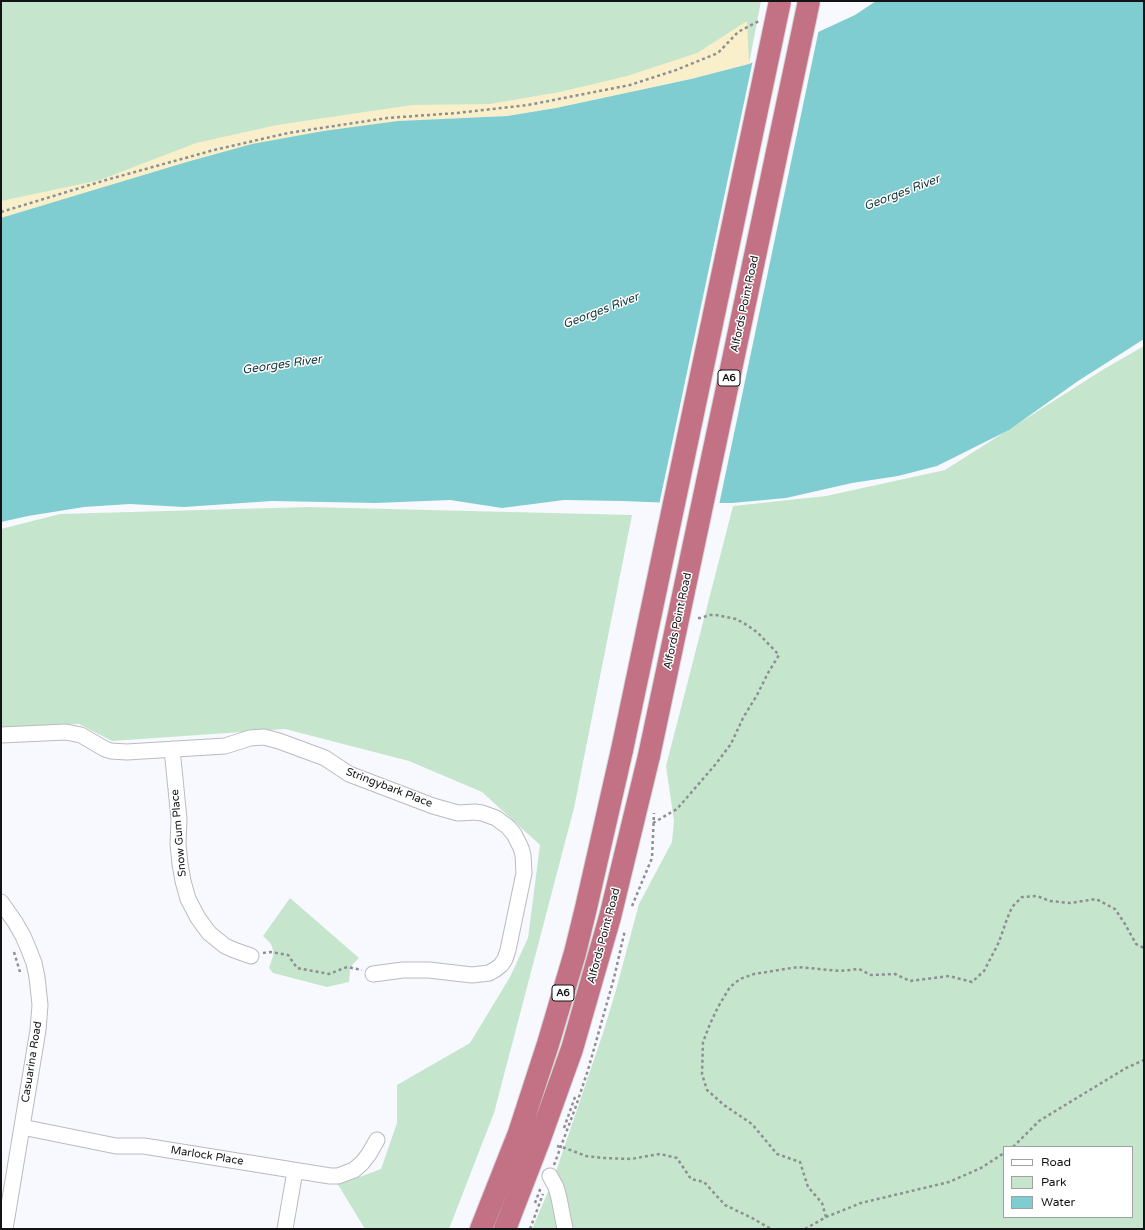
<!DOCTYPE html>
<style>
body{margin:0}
#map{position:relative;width:1145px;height:1230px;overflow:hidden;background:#f7f9fe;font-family:"Varela Round",sans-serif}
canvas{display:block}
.frame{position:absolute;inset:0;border:2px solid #131316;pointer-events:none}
.legend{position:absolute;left:1003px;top:1146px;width:130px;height:72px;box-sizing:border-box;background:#fff;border:1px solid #a1a1a2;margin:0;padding:5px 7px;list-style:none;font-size:12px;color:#131316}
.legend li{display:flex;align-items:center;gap:8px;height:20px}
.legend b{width:20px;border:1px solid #a1a1a2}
</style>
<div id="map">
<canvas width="1145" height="1230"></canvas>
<div class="frame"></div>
<ul class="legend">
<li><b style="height:5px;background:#fff"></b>Road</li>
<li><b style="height:11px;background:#c5e6cd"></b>Park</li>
<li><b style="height:11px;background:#7fcdd0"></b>Water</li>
</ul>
</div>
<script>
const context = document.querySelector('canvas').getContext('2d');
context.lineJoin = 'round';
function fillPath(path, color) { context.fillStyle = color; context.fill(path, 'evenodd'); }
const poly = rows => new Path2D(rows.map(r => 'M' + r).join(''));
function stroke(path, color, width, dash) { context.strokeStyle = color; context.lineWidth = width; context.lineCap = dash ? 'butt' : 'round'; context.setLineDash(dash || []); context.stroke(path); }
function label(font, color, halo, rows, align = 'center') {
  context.font = font + ' "Varela Round",sans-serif'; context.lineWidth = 3; context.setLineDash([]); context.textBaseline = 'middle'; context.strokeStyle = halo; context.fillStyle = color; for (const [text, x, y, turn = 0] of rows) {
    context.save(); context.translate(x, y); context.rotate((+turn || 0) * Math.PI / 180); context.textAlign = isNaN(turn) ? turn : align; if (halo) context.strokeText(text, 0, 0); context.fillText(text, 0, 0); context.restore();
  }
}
fillPath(poly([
 [1,1,761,1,749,64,252,144,1,218],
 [1144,346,1144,1229,532,1229,553,1180,603,1033,616,990,639,904,672,842,674,821,666,766,733,506,826,496,945,470,1104,369],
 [1004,1147,1132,1147,1132,1217,1004,1217],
 [308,507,632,515,574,808,494,1113,449,1229,365,1229,337,1183,346,1182,381,1169,397,1123,397,1085,470,1043,510,977,528,938,540,845,482,792,409,761,285,729,112,741,79,724,1,727,1,529,60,514],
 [290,898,359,958,353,964,350,970,349,982,327,987,273,973,269,968,273,956,273,950,271,944,263,936]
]), '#c5e6cd');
fillPath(poly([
 [747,21,749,64,691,79,556,108,507,116,398,121,324,131,252,144,187,162,1,218,1,201,100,180,196,143,277,125,412,105,489,104,560,92,627,76,697,53]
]), '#f9efca');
fillPath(poly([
 [876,1,1144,1,1144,339,1078,381,1009,430,937,466,898,476,852,483,786,498,732,503,674,503,622,501,564,500,502,508,450,500,376,503,272,501,184,507,130,504,84,507,28,516,1,522,1,218,187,162,252,144,324,131,398,121,507,116,556,108,691,79,749,64,855,15]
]), '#7fcdd0');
fillPath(poly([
 [819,29,719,505,659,505,753,60]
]), '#f7f9fe');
const minor = poly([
 [1,735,66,732,81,735,105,749,111,751,127,752,225,746,250,738,264,737,279,741,325,758,349,774,433,806,458,813,475,812,482,813,496,818,508,827,514,834,521,848,523,855,524,873,508,950,505,959,501,965,496,969,489,973,472,975,429,970,403,970,373,974],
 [172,749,179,819,178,844,180,864,183,881,188,899,198,918,209,933,225,946,234,950,251,956],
 [1,902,15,922,23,936,29,950,34,963,37,977,40,1005,38,1030,5,1229],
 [22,1127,116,1146,144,1146,330,1176,338,1176,354,1170,362,1163,369,1154,377,1140],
 [550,1176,556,1187,559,1198,565,1229],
 [285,1229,295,1171]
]);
const highway = poly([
 [481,1229,519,1133,548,1044,575,953,586,908,622,750],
 [505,1229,539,1141,572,1049,610,917,649,756]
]);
stroke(minor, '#babbc2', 17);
stroke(highway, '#d5d5d5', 24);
stroke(poly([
 [1,212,106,180,214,150,288,133,387,118,457,113,528,105,630,85,676,70,718,53,738,32,759,21],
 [653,823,677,809,715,765,731,744,743,718,757,695,768,673,779,655,758,633,747,625,736,619,716,615,710,615,700,618,695,618],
 [632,906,652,858,654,813],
 [14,952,20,972],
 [263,953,271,952,288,955,297,968,329,974,347,967,362,970],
 [564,1128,575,1097],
 [557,1146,565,1148,586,1156,603,1158,631,1159,660,1154,677,1158,691,1179,704,1182,725,1205,752,1218,771,1229],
 [1013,1147,1039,1121,1126,1068,1144,1060],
 [554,1165,576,1106,588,1070,614,978,625,930],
 [535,1203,541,1187],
 [826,1217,822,1203,808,1187,800,1162,777,1154,752,1124,724,1105,707,1090,702,1074,703,1042,710,1024,718,1007,730,987,740,979,754,974,798,967,840,971,859,969,871,975,895,974,910,981,949,976,972,982,984,971,999,942,1007,919,1012,907,1022,897,1037,896,1050,901,1070,903,1096,899,1115,909,1125,924,1136,944,1144,948],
 [530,1229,543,1194],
 [805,1229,826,1217,861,1203,949,1182,981,1168,1004,1153]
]), '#8e8f93', 2.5, [3, 3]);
stroke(minor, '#fff', 15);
stroke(highway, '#c37286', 22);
const highwayBridge = poly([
 [622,750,780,1],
 [649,756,809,1]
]);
stroke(highwayBridge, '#d5d5d5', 24, []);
stroke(highwayBridge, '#c37286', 22);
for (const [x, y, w] of [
 [729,378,22],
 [563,993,22]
]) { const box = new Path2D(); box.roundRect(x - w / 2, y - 8, w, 16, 3); context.fillStyle = '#fff'; context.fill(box); stroke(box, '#131316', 1); }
label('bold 10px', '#131316', null, [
 ["A6",729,378],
 ["A6",563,993]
]);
label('11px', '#131316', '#fff', [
 ["Alfords Point Road",745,304,-78],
 ["Alfords Point Road",678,621,-78],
 ["Stringybark Place",389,788,21],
 ["Snow Gum Place",179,833,-95],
 ["Alfords Point Road",604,936,-75],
 ["Casuarina Road",32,1062,-81],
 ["Marlock Place",207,1156,9]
]);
label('italic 12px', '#113839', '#fff', [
 ["Georges River",902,193,-21],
 ["Georges River",601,311,-21],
 ["Georges River",282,365,-8]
]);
</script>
